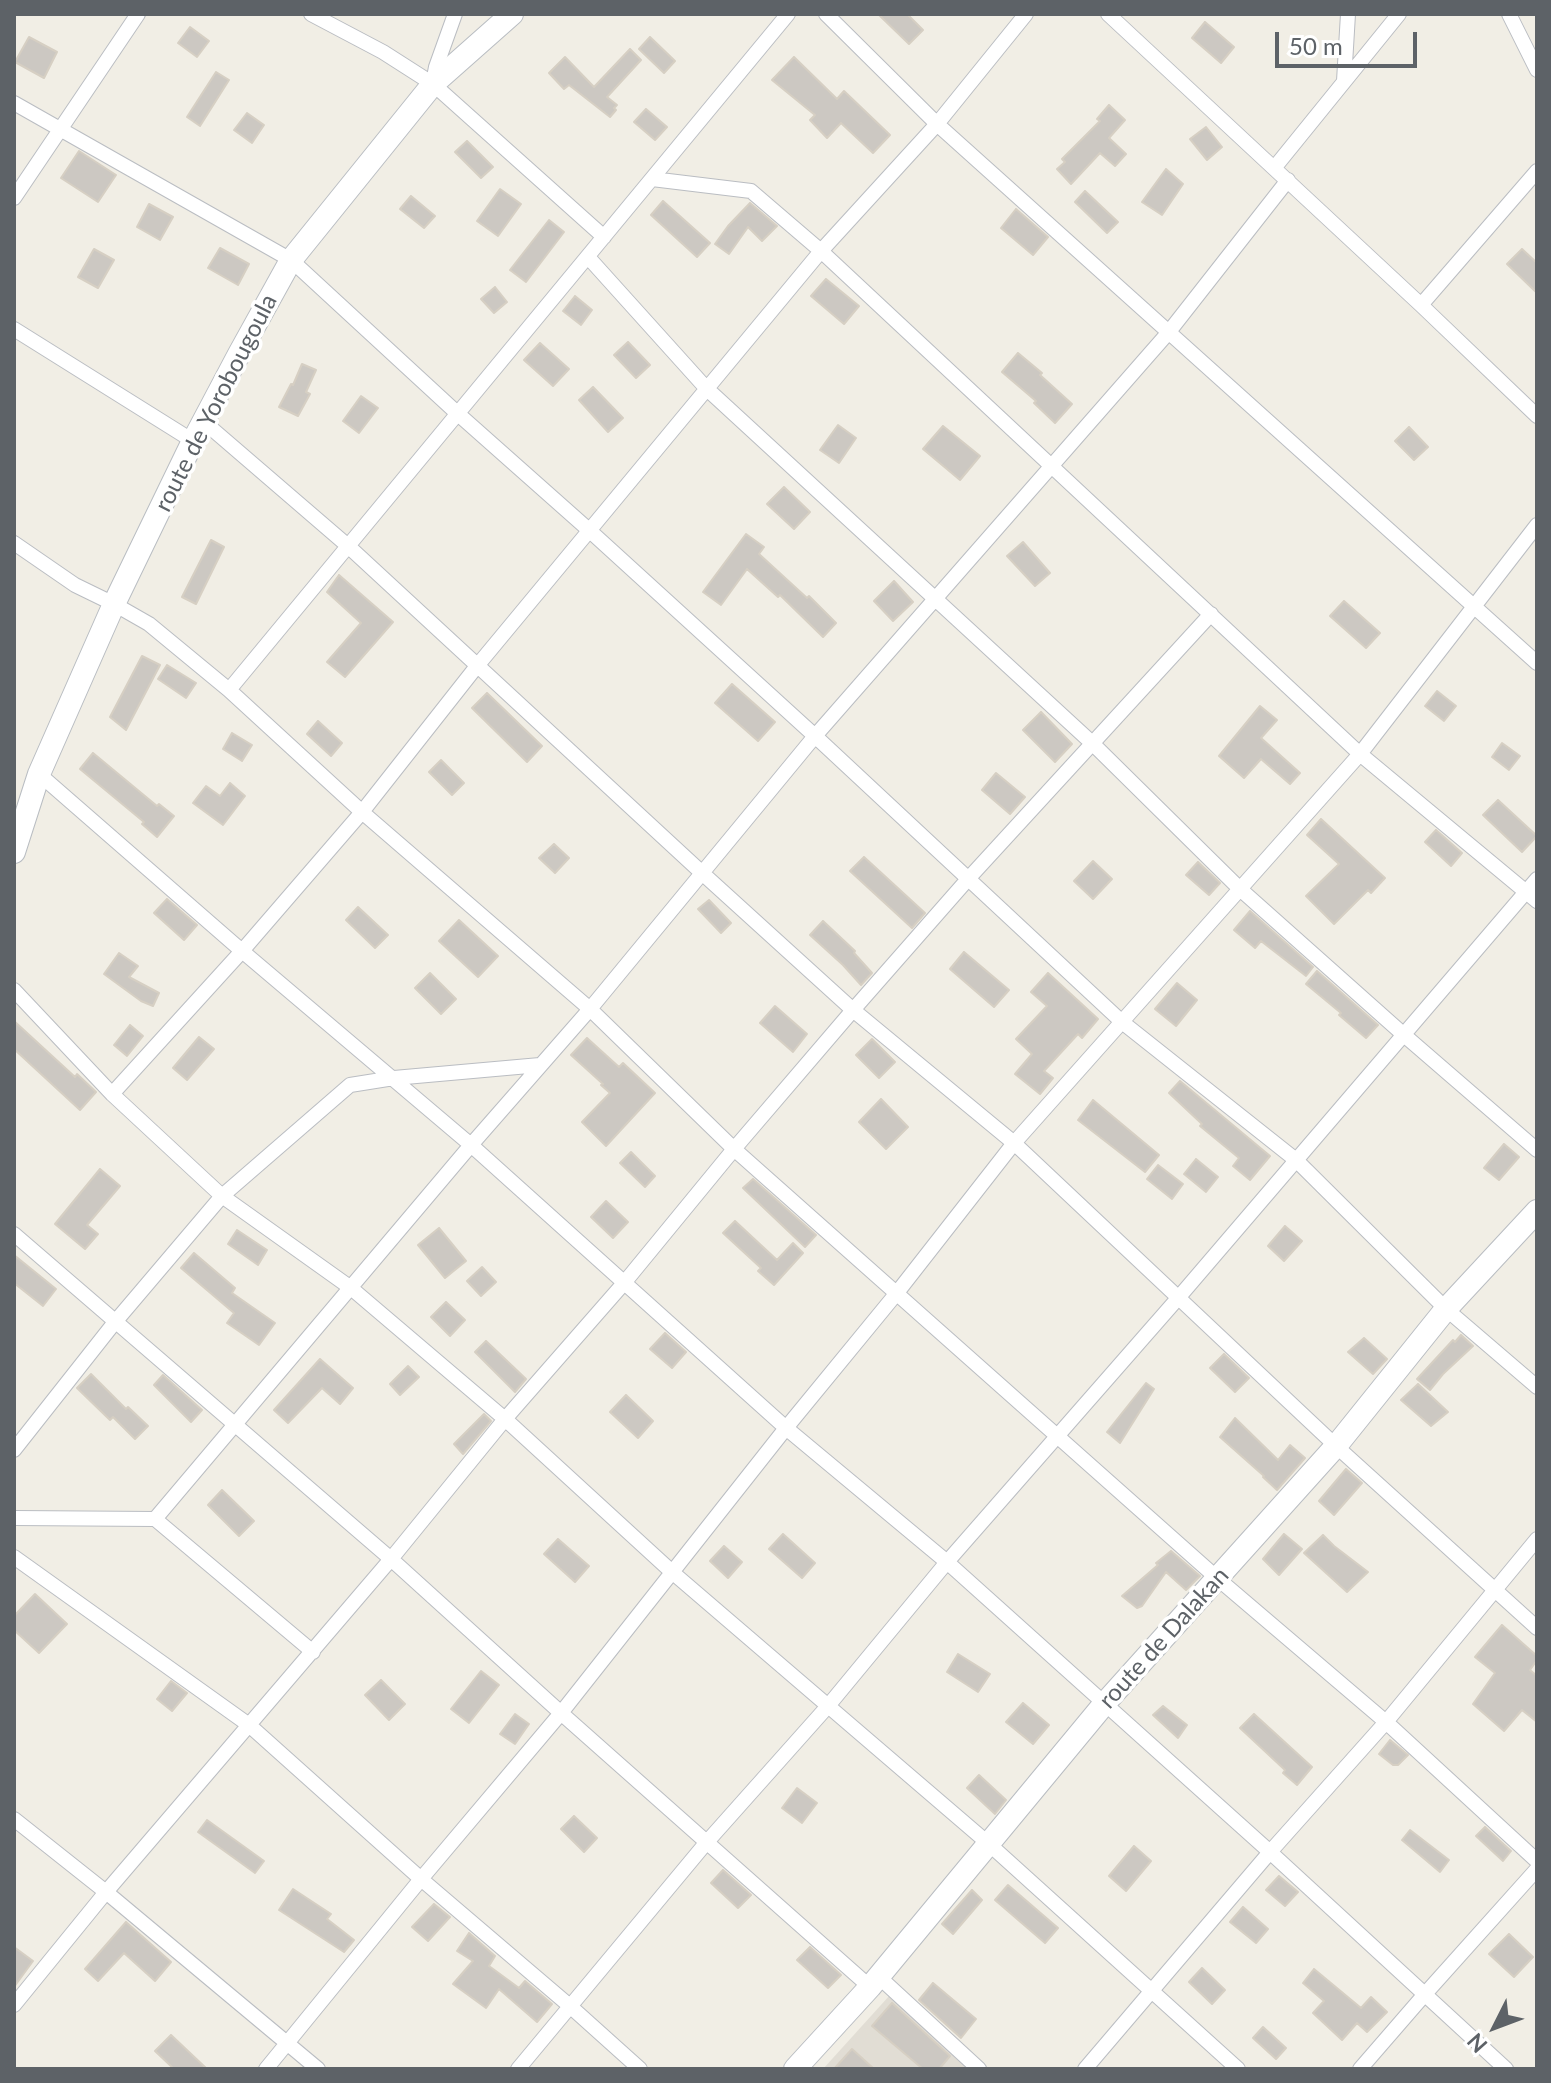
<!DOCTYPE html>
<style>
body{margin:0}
#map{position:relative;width:1551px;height:2083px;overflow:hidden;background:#f1eee5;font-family:Lato,sans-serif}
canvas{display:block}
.frame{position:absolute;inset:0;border:16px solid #5d6267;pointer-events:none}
.north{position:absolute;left:1455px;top:1987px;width:80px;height:80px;-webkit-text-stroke:6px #fff;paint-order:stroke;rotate:228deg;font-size:22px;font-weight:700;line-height:32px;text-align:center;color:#5d6267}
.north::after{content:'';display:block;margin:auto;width:28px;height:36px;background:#5d6267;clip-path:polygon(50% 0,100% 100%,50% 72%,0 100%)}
.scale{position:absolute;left:1275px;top:32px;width:142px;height:36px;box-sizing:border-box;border:4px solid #5d6267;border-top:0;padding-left:10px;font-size:24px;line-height:28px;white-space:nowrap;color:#5d6267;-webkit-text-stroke:6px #fff;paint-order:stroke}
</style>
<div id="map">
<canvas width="1551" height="2083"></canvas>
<div class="frame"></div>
<div class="north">N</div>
<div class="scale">50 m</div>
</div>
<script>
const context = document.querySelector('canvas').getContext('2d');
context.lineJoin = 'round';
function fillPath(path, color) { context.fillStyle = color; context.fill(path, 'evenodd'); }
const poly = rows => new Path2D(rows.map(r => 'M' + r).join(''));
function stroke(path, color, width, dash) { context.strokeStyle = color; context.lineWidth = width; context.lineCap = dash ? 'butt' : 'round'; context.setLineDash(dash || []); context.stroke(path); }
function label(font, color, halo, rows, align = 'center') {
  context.font = font + ' Lato,sans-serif'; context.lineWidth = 7; context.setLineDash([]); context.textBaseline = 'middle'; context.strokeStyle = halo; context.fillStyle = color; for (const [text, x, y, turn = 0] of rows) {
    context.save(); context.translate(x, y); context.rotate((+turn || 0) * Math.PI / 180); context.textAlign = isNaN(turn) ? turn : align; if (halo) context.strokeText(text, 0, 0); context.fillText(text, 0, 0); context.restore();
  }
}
fillPath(poly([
 [890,1995,973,2069,823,2069]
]), '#e1ddd4');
const building = poly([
 [878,14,907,14,923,30,909,44,878,14],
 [1205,22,1234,47,1221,63,1192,38,1205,22],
 [190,27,209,41,197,57,178,43,190,27],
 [29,37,57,52,44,78,15,62,29,37],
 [650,37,675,61,664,73,639,49,650,37],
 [630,49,641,60,607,97,617,105,614,108,616,110,610,117,569,85,564,89,549,73,565,57,594,87,630,49],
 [794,57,837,99,844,91,890,135,873,153,841,123,827,138,810,120,815,115,772,80,794,57],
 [216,72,229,80,200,126,187,117,216,72],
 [1109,105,1125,120,1109,138,1126,154,1115,166,1100,153,1071,184,1057,169,1065,162,1062,159,1100,121,1097,119,1109,105],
 [646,109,667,127,655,140,634,122,646,109],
 [247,113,264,125,252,143,234,130,247,113],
 [1206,127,1222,147,1207,160,1190,139,1206,127],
 [467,141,493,167,481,178,455,152,467,141],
 [79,151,116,175,98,202,61,178,79,151],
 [1166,169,1183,184,1162,215,1142,202,1166,169],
 [500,189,521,204,498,236,477,221,500,189],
 [1085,191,1118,222,1107,233,1075,202,1085,191],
 [411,196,435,216,424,228,400,209,411,196],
 [663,201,710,243,697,257,651,215,663,201],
 [750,203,777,226,762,241,748,227,729,254,715,244,728,226,750,203],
 [149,204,173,217,160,240,137,227,149,204],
 [1016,209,1048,237,1033,255,1001,228,1016,209],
 [549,220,564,232,526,282,510,270,549,220],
 [220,248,249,264,238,285,208,268,220,248],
 [94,249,114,260,98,288,78,277,94,249],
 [1522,249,1537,263,1537,293,1507,264,1522,249],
 [826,279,859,306,844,324,811,296,826,279],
 [495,287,507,302,494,313,481,299,495,287],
 [575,296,592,310,581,325,563,311,575,296],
 [628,342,650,365,636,378,614,355,628,342],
 [540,343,569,369,553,386,524,360,540,343],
 [1018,353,1042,373,1040,375,1072,404,1055,423,1034,403,1036,401,1002,372,1018,353],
 [302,364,316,370,306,392,310,394,298,416,279,407,291,384,293,385,302,364],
 [593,387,623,418,608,432,579,400,593,387],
 [361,396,378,408,359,433,343,421,361,396],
 [838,425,856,438,839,463,820,450,838,425],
 [943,426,980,456,960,480,923,449,943,426],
 [1409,427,1428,447,1414,460,1395,441,1409,427],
 [784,487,810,512,794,529,767,504,784,487],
 [746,534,764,547,759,554,807,598,809,596,836,623,823,637,780,595,778,597,747,569,721,605,703,592,746,534],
 [211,540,224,547,196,604,182,597,211,540],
 [1023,542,1050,573,1035,586,1007,556,1023,542],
 [339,575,393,622,345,677,327,662,361,623,327,592,339,575],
 [894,581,913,602,893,621,874,601,894,581],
 [1344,601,1380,633,1366,648,1330,616,1344,601],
 [142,656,160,665,126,730,110,717,142,656],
 [167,665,196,683,186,698,158,679,167,665],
 [732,684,775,722,758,741,715,703,732,684],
 [1437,691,1456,706,1444,721,1425,706,1437,691],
 [487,693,542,746,527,762,472,708,487,693],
 [1260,706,1277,720,1261,738,1300,773,1290,784,1261,759,1244,778,1219,756,1260,706],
 [1041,712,1072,744,1055,762,1023,730,1041,712],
 [318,721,342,743,331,756,307,734,318,721],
 [232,733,252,745,242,761,223,749,232,733],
 [1502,743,1520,756,1509,770,1492,757,1502,743],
 [93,753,157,806,159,804,174,816,157,837,142,824,144,822,80,769,93,753],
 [441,760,464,783,452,795,429,772,441,760],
 [996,773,1025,797,1010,814,982,790,996,773],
 [230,783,245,796,223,825,193,803,206,786,220,796,230,783],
 [1498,800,1537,836,1522,852,1483,815,1498,800],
 [1321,819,1385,878,1371,893,1368,890,1334,924,1306,896,1339,864,1307,835,1321,819],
 [1436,830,1462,853,1451,866,1425,842,1436,830],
 [554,844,569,858,555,873,539,858,554,844],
 [864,857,925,913,912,928,850,871,864,857],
 [1093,861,1112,879,1093,899,1074,881,1093,861],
 [1198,862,1220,883,1209,895,1186,875,1198,862],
 [167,899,197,925,184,940,154,913,167,899],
 [709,900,731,923,721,933,698,909,709,900],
 [358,907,388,935,375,948,346,920,358,907],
 [1250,911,1313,967,1306,976,1261,941,1255,948,1234,930,1250,911],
 [459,920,498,956,478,977,439,941,459,920],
 [823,921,855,951,854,953,872,973,861,985,843,965,810,935,823,921],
 [964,952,1009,990,994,1007,950,969,964,952],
 [119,953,138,966,129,977,159,993,153,1006,141,1001,104,974,119,953],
 [1317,971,1378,1025,1366,1038,1339,1015,1341,1013,1306,984,1317,971],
 [430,973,456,999,441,1014,415,988,430,973],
 [1048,973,1098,1019,1082,1038,1078,1034,1044,1071,1053,1078,1040,1094,1015,1074,1032,1054,1016,1039,1047,1006,1031,992,1048,973],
 [1177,983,1197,1000,1176,1026,1155,1009,1177,983],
 [775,1006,807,1034,793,1052,760,1023,775,1006],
 [14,1021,75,1077,77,1074,96,1092,80,1110,14,1049,14,1021],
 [130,1025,143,1036,127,1056,114,1045,130,1025],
 [199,1037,214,1049,187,1080,173,1068,199,1037],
 [587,1038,619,1067,623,1063,655,1093,606,1146,582,1122,610,1093,601,1085,603,1084,571,1055,587,1038],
 [872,1039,895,1062,879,1078,856,1055,872,1039],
 [1180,1081,1270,1156,1250,1180,1233,1166,1239,1158,1200,1126,1202,1124,1169,1093,1180,1081],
 [881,1099,908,1127,886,1149,859,1122,881,1099],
 [1093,1100,1159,1155,1145,1172,1078,1120,1093,1100],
 [1504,1144,1519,1157,1499,1180,1484,1168,1504,1144],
 [631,1152,655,1176,645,1187,620,1163,631,1152],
 [1196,1159,1218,1177,1206,1192,1184,1174,1196,1159],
 [1158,1165,1183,1184,1172,1199,1147,1179,1158,1165],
 [100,1169,120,1186,87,1225,98,1234,85,1249,55,1224,100,1169],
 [753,1179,816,1235,805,1247,743,1188,753,1179],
 [606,1201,628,1222,613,1238,591,1217,606,1201],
 [735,1221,777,1260,793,1243,803,1253,774,1285,758,1271,761,1268,723,1233,735,1221],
 [1285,1226,1302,1241,1284,1261,1268,1246,1285,1226],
 [439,1228,466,1261,445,1278,418,1245,439,1228],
 [237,1230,267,1250,258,1265,228,1244,237,1230],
 [194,1253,235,1288,232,1293,275,1323,259,1345,227,1323,234,1313,181,1268,194,1253],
 [14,1255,56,1289,43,1306,14,1283,14,1255],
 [482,1267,496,1282,481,1296,467,1281,482,1267],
 [446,1302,465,1320,450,1336,431,1317,446,1302],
 [665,1333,686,1352,672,1368,650,1349,665,1333],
 [1461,1335,1473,1346,1443,1374,1430,1390,1417,1379,1453,1340,1455,1342,1461,1335],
 [1364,1338,1387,1359,1373,1374,1348,1352,1364,1338],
 [486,1341,526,1379,515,1392,475,1352,486,1341],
 [1224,1354,1249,1378,1235,1392,1210,1368,1224,1354],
 [320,1359,353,1388,340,1404,322,1388,288,1423,274,1410,320,1359],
 [408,1366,419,1377,400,1395,390,1384,408,1366],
 [91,1374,126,1409,128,1407,148,1426,135,1439,113,1417,110,1420,77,1388,91,1374],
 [163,1375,202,1410,191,1422,154,1385,163,1375],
 [1146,1383,1154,1389,1120,1443,1107,1432,1146,1383],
 [1418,1384,1448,1412,1431,1426,1401,1400,1418,1384],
 [626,1395,653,1421,638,1438,610,1412,626,1395],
 [484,1414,491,1421,463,1454,454,1444,484,1414],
 [1235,1418,1278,1460,1290,1445,1305,1458,1277,1490,1263,1477,1264,1476,1220,1437,1235,1418],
 [1346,1469,1362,1483,1334,1515,1319,1501,1346,1469],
 [222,1490,254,1521,239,1536,208,1505,222,1490],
 [783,1534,815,1563,802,1578,769,1549,783,1534],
 [1284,1534,1302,1549,1279,1575,1263,1559,1284,1534],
 [1323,1535,1334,1546,1368,1572,1347,1592,1304,1553,1323,1535],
 [558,1539,589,1566,575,1582,544,1554,558,1539],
 [724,1546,742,1562,728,1578,710,1561,724,1546],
 [1171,1551,1200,1576,1186,1590,1166,1572,1142,1606,1137,1608,1122,1596,1158,1565,1156,1563,1171,1551],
 [35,1594,67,1624,39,1653,14,1630,14,1616,35,1594],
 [1502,1625,1537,1656,1537,1660,1530,1670,1537,1676,1537,1722,1522,1710,1504,1731,1473,1704,1495,1673,1475,1657,1502,1625],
 [958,1654,990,1674,978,1692,947,1672,958,1654],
 [481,1671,499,1685,469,1723,451,1709,481,1671],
 [381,1680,405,1704,389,1720,365,1695,381,1680],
 [171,1681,187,1693,172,1711,157,1699,171,1681],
 [1023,1703,1049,1725,1033,1744,1006,1722,1023,1703],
 [1163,1706,1187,1725,1178,1738,1153,1715,1163,1706],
 [515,1714,529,1724,515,1744,500,1734,515,1714],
 [1254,1714,1312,1767,1297,1785,1283,1773,1285,1770,1240,1728,1254,1714],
 [1390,1740,1408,1755,1398,1765,1393,1765,1379,1754,1390,1740],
 [979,1775,1006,1800,995,1814,967,1788,979,1775],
 [797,1788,817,1803,802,1823,782,1808,797,1788],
 [574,1816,597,1838,584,1852,561,1829,574,1816],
 [207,1820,264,1861,255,1873,198,1832,207,1820],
 [1485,1827,1511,1851,1503,1861,1476,1836,1485,1827],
 [1410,1830,1449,1860,1440,1872,1402,1840,1410,1830],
 [1134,1846,1151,1861,1126,1891,1109,1876,1134,1846],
 [723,1870,751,1895,738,1908,711,1883,723,1870],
 [1279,1876,1298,1892,1285,1906,1266,1890,1279,1876],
 [1008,1885,1058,1928,1045,1943,995,1900,1008,1885],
 [293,1889,331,1914,327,1919,354,1940,344,1952,279,1910,293,1889],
 [972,1890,982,1900,953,1934,942,1924,972,1890],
 [434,1904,450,1917,428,1941,412,1927,434,1904],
 [1243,1907,1268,1929,1256,1943,1230,1922,1243,1907],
 [126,1922,171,1962,155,1981,124,1953,98,1981,85,1969,126,1922],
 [469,1933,495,1956,489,1966,519,1988,525,1981,552,2004,537,2022,499,1989,486,2008,453,1984,473,1961,457,1951,469,1933],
 [1509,1934,1533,1957,1514,1977,1489,1954,1509,1934],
 [14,1947,33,1961,14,1987,14,1947],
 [810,1947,841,1975,828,1988,797,1960,810,1947],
 [1202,1968,1225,1990,1212,2004,1189,1982,1202,1968],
 [1314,1969,1361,2008,1371,1997,1387,2012,1367,2032,1357,2023,1342,2040,1313,2013,1324,2001,1303,1983,1314,1969],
 [933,1983,976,2019,961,2038,919,2000,933,1983],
 [892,2003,950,2056,939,2069,923,2069,872,2026,892,2003],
 [1263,2027,1286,2048,1276,2059,1253,2038,1263,2027],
 [171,2035,207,2069,174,2069,155,2051,171,2035],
 [852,2049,874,2069,834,2069,852,2049]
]);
fillPath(building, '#ccc8c2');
stroke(building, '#d6cfc3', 2);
const street = poly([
 [311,14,383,52,433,84,604,237],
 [826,14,937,124,1537,663],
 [1108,14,1421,305,1537,416],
 [1509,14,1537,70],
 [1344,81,1348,14],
 [433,83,436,67,455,14],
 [14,103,291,260,457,413,590,531,815,736,1122,1022,1296,1160,1446,1309,1537,1387],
 [1275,167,1399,14],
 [652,179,751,191,821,251,1360,754,1537,901],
 [14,198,138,14],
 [588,257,706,388,1092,743,1240,889,1404,1035,1537,1150],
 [1421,305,1537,171],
 [14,329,193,441],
 [204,422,348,546,701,872,853,1010,1014,1143,1336,1446,1537,1628],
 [14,543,75,585,114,604,149,624,229,690,362,812,590,1009,734,1149,1217,1578,1386,1722,1537,1861],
 [229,690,788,14],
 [39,774,242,951,471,1145,786,1428,947,1562,1270,1852,1506,2069],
 [14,990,112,1094,222,1196,351,1288,505,1419,672,1572,989,1844,1238,2069],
 [112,1094,242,951,362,812,477,666,821,251,937,124,1026,14],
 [14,1234,391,1559,561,1713,870,1987],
 [14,1450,115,1322,222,1196,350,1085,394,1078,540,1065],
 [14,1518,155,1519,313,1652],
 [155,1519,471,1145,590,1009,815,736,1168,333,1288,180],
 [14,1557,249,1725,421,1879,571,2007,640,2069],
 [14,1819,106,1892,318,2069],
 [878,1976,979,2069],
 [14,2005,106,1892,391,1559,505,1419,624,1283,734,1149,853,1010,968,879,1211,614],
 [266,2069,421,1879,561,1713,786,1428,896,1294,1014,1143,1360,754,1537,525],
 [518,2069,706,1843,828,1706,947,1562,1179,1297,1537,879],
 [1085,2069,1270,1852,1386,1722,1537,1539],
 [1360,2069,1425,1994,1537,1869]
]);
const secondary = poly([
 [14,852,39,774,114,604,193,441,239,354,291,260,433,84,512,14],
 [795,2069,870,1987,1105,1703,1336,1446,1446,1309,1537,1211]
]);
stroke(street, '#babdc2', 16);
stroke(secondary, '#b9bdc2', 24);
stroke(street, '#fff', 14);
stroke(secondary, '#fff', 22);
label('24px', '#5d6267', '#fff', [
 ["route de Yorobougoula",216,403,-63],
 ["route de Dalakan",1164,1638,-48]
]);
</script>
